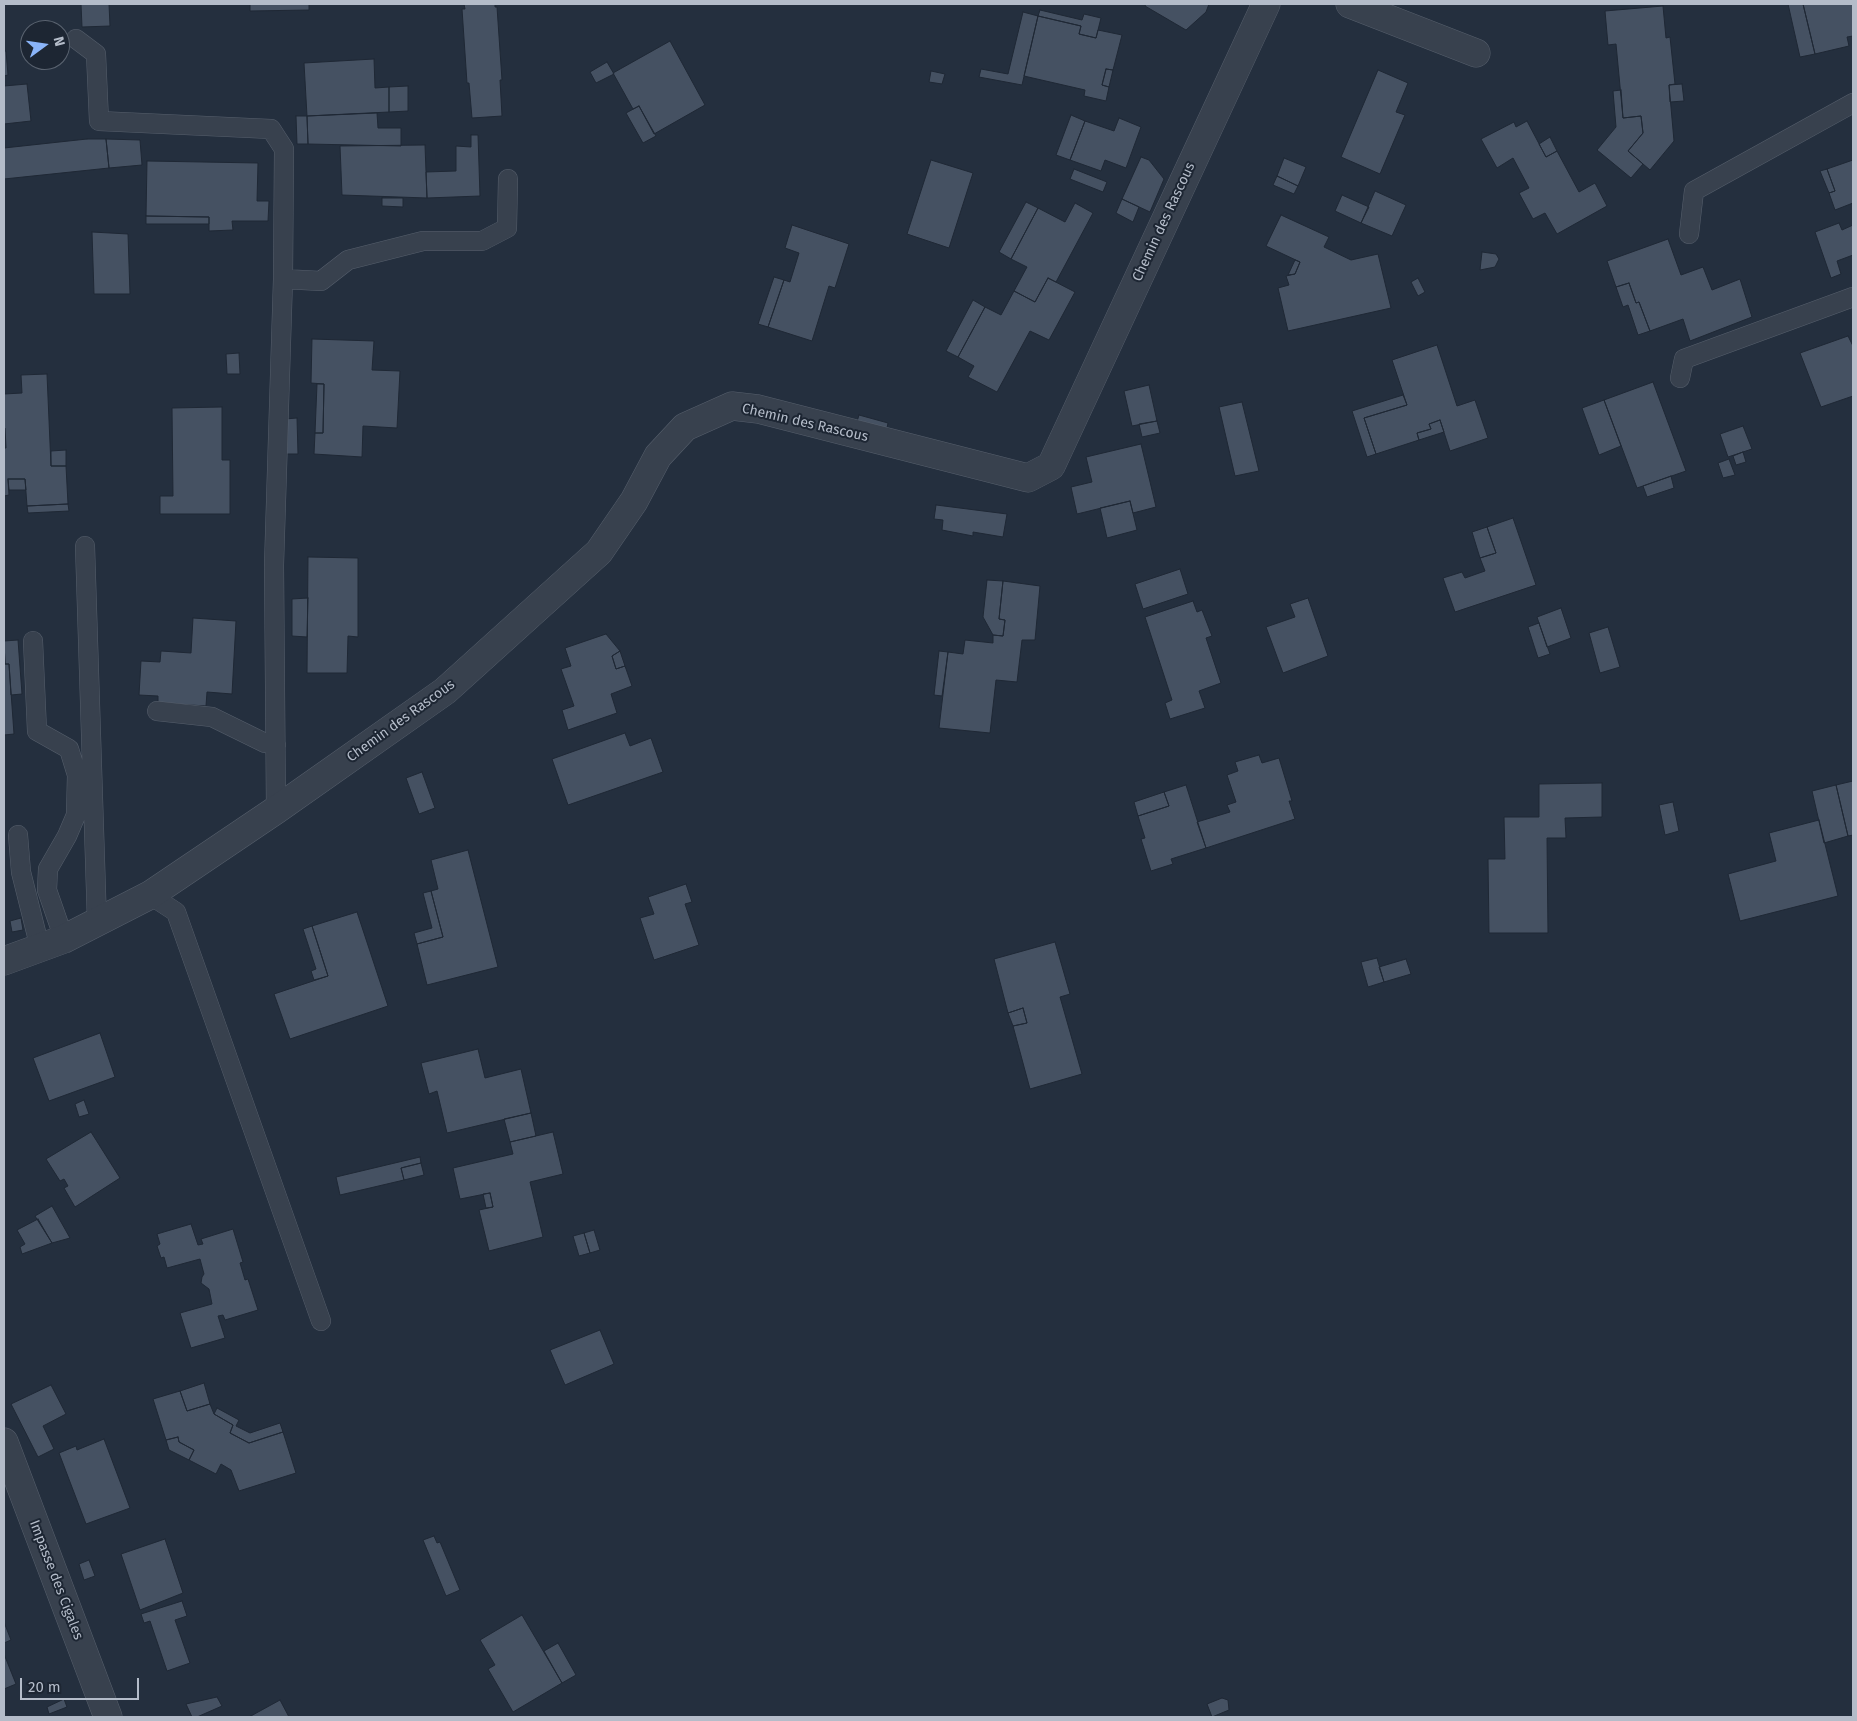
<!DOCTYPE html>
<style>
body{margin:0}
#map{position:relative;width:1857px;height:1721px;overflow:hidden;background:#242f3e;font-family:"Fira Sans",sans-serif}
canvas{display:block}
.frame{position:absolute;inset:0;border:5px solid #b4bcc9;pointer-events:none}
.north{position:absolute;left:20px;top:20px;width:50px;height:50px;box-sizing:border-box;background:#1d2633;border:1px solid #59626f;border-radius:50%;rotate:76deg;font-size:14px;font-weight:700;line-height:20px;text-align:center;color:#b4bcc9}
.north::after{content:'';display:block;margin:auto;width:18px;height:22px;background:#8ab4f8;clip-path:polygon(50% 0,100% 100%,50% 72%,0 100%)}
.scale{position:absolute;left:20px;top:1678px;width:119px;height:22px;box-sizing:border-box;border:2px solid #b4bcc9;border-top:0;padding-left:6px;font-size:15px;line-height:18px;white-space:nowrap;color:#b4bcc9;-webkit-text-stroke:4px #1d2633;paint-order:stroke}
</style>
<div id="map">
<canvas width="1857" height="1721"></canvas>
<div class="frame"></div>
<div class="north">N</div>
<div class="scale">20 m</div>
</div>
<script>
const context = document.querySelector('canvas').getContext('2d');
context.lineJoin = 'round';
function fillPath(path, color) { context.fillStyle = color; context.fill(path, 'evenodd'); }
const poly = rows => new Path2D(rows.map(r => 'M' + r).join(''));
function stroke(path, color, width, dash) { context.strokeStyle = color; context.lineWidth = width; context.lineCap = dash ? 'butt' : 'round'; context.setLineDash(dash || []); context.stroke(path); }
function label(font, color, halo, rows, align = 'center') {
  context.font = font + ' "Fira Sans",sans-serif'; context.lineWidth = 4; context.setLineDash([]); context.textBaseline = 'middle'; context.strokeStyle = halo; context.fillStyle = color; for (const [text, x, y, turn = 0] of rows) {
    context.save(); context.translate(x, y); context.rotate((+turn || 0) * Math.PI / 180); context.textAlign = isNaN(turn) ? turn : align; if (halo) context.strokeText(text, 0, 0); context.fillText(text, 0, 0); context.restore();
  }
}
const building = poly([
 [81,4,109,4,110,26,82,27,81,4],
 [250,4,309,4,309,10,250,11,250,4],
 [464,4,495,4,495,7,497,7,502,80,500,80,502,116,472,118,469,83,467,83,462,9,465,9,464,4],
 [1146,4,1209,4,1206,12,1186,30,1145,6,1146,4],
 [1788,4,1803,4,1815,54,1800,57,1788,4],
 [1803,4,1853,4,1853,36,1847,37,1849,46,1815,54,1803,4],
 [1663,6,1666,38,1670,37,1675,84,1669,85,1674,141,1650,170,1628,151,1643,133,1641,116,1623,118,1616,44,1608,45,1605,11,1663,6],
 [1040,10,1082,20,1084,14,1101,18,1096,38,1079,34,1081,26,1038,16,1040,10],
 [1023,12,1038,16,1022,85,979,77,981,69,1008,74,1023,12],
 [1038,16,1081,26,1079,34,1096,38,1098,30,1122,35,1113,70,1106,69,1102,85,1109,87,1106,101,1084,96,1085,90,1024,76,1038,16],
 [670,41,705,105,654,134,639,106,633,109,613,73,670,41],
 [4,51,6,51,8,75,4,76,4,51],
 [374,59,375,88,389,87,389,112,307,116,304,63,374,59],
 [607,62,614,74,596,83,590,72,607,62],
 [1106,69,1113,70,1109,87,1102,85,1106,69],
 [1378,70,1408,83,1396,112,1405,115,1380,174,1341,157,1378,70],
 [931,71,945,74,942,84,929,82,931,71],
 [27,84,31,121,4,124,4,86,27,84],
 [1682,84,1684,101,1670,102,1669,85,1682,84],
 [408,86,408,111,389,112,389,87,408,86],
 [1621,90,1623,118,1641,116,1643,133,1628,151,1643,164,1631,178,1597,150,1616,127,1613,91,1621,90],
 [639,106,656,136,643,143,626,113,639,106],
 [377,113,378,128,401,128,401,146,308,144,307,116,377,113],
 [1071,115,1085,121,1070,160,1056,155,1071,115],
 [296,116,307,116,308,144,297,144,296,116],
 [1119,118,1141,127,1126,168,1105,160,1101,171,1070,160,1085,121,1114,131,1119,118],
 [1527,121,1546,157,1557,151,1579,192,1595,183,1607,206,1557,234,1545,213,1533,219,1519,193,1529,188,1513,158,1497,168,1481,139,1514,122,1516,127,1527,121],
 [471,135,478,135,480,196,427,198,426,172,456,171,456,146,471,147,471,135],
 [1550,137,1557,151,1546,157,1539,144,1550,137],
 [87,139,106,139,109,168,4,179,4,148,87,139],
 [106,139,140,140,142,165,109,168,106,139],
 [425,145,427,198,342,195,340,146,425,145],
 [1141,157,1149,160,1164,179,1150,212,1122,199,1141,157],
 [1284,158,1306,167,1298,186,1277,176,1284,158],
 [931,160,973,173,949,248,907,234,931,160],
 [1853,160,1853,203,1835,210,1829,193,1835,191,1827,169,1853,160],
 [147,161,258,163,257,201,269,201,268,221,232,221,233,230,209,231,209,217,146,216,147,161],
 [1074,169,1107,182,1103,192,1070,179,1074,169],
 [1827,169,1835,191,1829,193,1820,171,1827,169],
 [1277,176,1298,186,1294,194,1273,185,1277,176],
 [1375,191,1406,205,1392,236,1361,223,1375,191],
 [1342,195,1369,207,1361,223,1335,211,1342,195],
 [382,198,403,198,403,207,382,206,382,198],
 [1122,199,1139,207,1133,222,1116,213,1122,199],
 [1026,202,1038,208,1011,259,999,252,1026,202],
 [1075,203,1093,213,1056,282,1048,278,1035,302,1014,291,1027,267,1011,259,1038,208,1065,222,1075,203],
 [1281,215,1329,237,1324,247,1351,260,1378,254,1391,308,1288,331,1278,288,1289,285,1286,276,1295,274,1300,262,1266,246,1281,215],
 [146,216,209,217,209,224,146,224,146,216],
 [1839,223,1842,230,1853,225,1853,255,1837,261,1841,274,1831,278,1815,232,1839,223],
 [792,225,849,244,835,288,829,286,812,341,768,327,784,280,790,282,799,253,785,248,792,225],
 [92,232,128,234,130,294,94,294,92,232],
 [1668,239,1681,275,1703,267,1712,290,1740,279,1752,317,1690,341,1683,319,1650,331,1639,302,1636,303,1629,283,1616,287,1607,261,1668,239],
 [1482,252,1496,254,1499,259,1495,267,1480,270,1482,252],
 [1295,260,1300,262,1295,274,1288,275,1295,260],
 [774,277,784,280,768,327,758,324,774,277],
 [1048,278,1075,292,1049,340,1030,331,997,392,968,377,974,366,958,357,985,307,1001,315,1014,291,1035,302,1048,278],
 [1418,278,1425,292,1418,296,1411,282,1418,278],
 [1629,283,1636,303,1639,302,1650,331,1638,335,1628,305,1623,307,1616,287,1629,283],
 [973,300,985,307,958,357,946,351,973,300],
 [1848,336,1853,346,1853,396,1821,407,1800,353,1848,336],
 [312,339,374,341,372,370,400,371,397,428,363,426,362,457,314,454,315,433,323,433,324,384,311,383,312,339],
 [1437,345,1457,406,1475,400,1488,438,1450,451,1440,420,1429,424,1431,429,1417,433,1419,440,1376,454,1364,418,1407,405,1392,360,1437,345],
 [239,353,240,374,227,374,226,354,239,353],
 [47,374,51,466,66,466,68,504,27,506,25,479,8,479,9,495,4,496,4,448,6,448,5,428,4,428,4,394,22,393,21,375,47,374],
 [1653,382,1686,471,1637,488,1604,400,1653,382],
 [317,384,324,384,323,433,315,433,317,384],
 [1149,385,1157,421,1132,426,1124,391,1149,385],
 [1403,395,1407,405,1364,418,1376,454,1367,457,1352,411,1403,395],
 [1604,400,1621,446,1599,455,1582,408,1604,400],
 [1242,402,1259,471,1235,476,1219,407,1242,402],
 [222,407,222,460,230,460,230,514,160,514,160,496,173,496,172,408,222,407],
 [859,415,888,423,887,428,856,425,859,415],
 [297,418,298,454,285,454,285,419,297,418],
 [1440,420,1444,432,1419,440,1417,433,1431,429,1429,424,1440,420],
 [1157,421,1160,433,1142,437,1139,424,1157,421],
 [1743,426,1752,449,1728,457,1720,434,1743,426],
 [1141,444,1156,507,1133,513,1130,501,1077,514,1071,487,1092,482,1086,457,1141,444],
 [66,450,66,466,51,466,51,451,66,450],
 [1743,452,1746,462,1736,465,1733,456,1743,452],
 [1729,459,1735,475,1723,478,1718,463,1729,459],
 [1671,476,1674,488,1647,497,1643,486,1671,476],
 [8,479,25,479,26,490,9,490,8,479],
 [1130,501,1137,530,1107,538,1100,508,1130,501],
 [68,504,69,511,28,513,27,506,68,504],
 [936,505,1007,514,1003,537,973,532,973,536,942,530,943,520,934,519,936,505],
 [1513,518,1536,585,1455,612,1443,578,1462,572,1465,578,1485,571,1480,558,1496,553,1487,527,1513,518],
 [1487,527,1496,553,1480,558,1472,532,1487,527],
 [308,557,358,558,358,637,348,636,347,673,307,673,308,557],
 [1180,569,1188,594,1143,609,1135,584,1180,569],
 [987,580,1003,581,999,619,1005,620,1003,636,993,635,983,617,987,580],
 [1003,581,1040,586,1035,640,1022,640,1017,682,996,680,990,733,939,728,948,652,963,654,965,640,993,643,993,635,1003,636,1005,620,999,619,1003,581],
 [308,598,307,637,292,636,292,599,308,598],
 [1308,598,1328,656,1283,673,1266,627,1295,617,1290,604,1308,598],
 [1193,601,1197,612,1202,610,1212,636,1206,638,1221,683,1199,691,1205,708,1170,719,1165,703,1172,700,1145,617,1193,601],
 [1561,608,1571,638,1547,647,1537,617,1561,608],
 [193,618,236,621,232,694,207,692,206,706,158,703,158,696,139,695,141,661,160,662,161,651,191,653,193,618],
 [1539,623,1550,654,1538,658,1528,627,1539,623],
 [1608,627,1620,667,1600,673,1589,633,1608,627],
 [606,634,620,651,612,656,616,669,625,666,632,686,611,694,617,713,568,730,562,710,574,706,561,669,571,666,565,648,606,634],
 [18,640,22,694,11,695,9,664,5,664,4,641,18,640],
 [4,642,5,664,9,664,14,734,4,735,4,642],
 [620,651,625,666,616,669,612,656,620,651],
 [939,651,948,652,942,696,934,695,939,651],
 [625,733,630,746,651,738,663,772,568,805,552,759,625,733],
 [1259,755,1262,763,1279,758,1292,801,1289,801,1295,819,1206,848,1197,822,1230,812,1227,805,1236,802,1227,775,1238,771,1235,762,1259,755],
 [422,772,435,808,419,814,406,778,422,772],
 [1853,781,1853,835,1848,836,1836,785,1853,781],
 [1602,783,1602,817,1565,818,1566,838,1547,838,1548,933,1489,933,1488,859,1505,859,1504,817,1539,817,1539,784,1602,783],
 [1186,785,1206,848,1171,859,1173,864,1151,871,1141,839,1145,838,1138,816,1169,806,1164,792,1186,785],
 [1836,785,1848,836,1824,843,1812,791,1836,785],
 [1164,792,1169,806,1138,816,1134,802,1164,792],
 [1673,802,1679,831,1665,835,1659,805,1673,802],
 [1819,820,1838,896,1740,921,1728,874,1776,861,1769,833,1819,820],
 [468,850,498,967,427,985,417,944,443,937,431,891,438,889,431,860,468,850],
 [686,884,692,902,685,904,699,945,654,960,640,918,654,914,648,897,686,884],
 [431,891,443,937,417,944,414,933,432,928,423,893,431,891],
 [357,912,388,1006,290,1039,274,994,328,976,312,926,357,912],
 [21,918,23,930,12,932,10,921,21,918],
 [312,926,328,976,314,980,311,971,316,969,303,929,312,926],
 [1055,942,1070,994,1060,997,1082,1074,1030,1089,1013,1026,1027,1023,1023,1008,1008,1013,994,959,1055,942],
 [1377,958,1384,982,1368,987,1361,962,1377,958],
 [1406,959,1411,974,1384,982,1379,967,1406,959],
 [1023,1008,1027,1023,1013,1026,1008,1013,1023,1008],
 [100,1033,115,1077,49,1101,33,1058,100,1033],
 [478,1049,485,1078,521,1069,531,1113,447,1133,437,1091,429,1094,421,1063,478,1049],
 [84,1100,89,1114,79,1117,75,1104,84,1100],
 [531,1113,536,1136,510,1142,504,1119,531,1113],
 [91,1132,120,1178,75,1207,64,1188,68,1186,64,1179,60,1181,46,1159,91,1132],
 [553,1132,563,1174,530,1182,543,1237,489,1251,479,1210,493,1207,490,1193,460,1199,453,1168,513,1154,510,1142,553,1132],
 [420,1157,421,1163,401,1168,404,1180,340,1195,336,1177,420,1157],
 [421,1163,424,1175,404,1180,401,1168,421,1163],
 [490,1193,493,1207,486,1208,483,1194,490,1193],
 [52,1206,70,1238,52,1243,35,1216,52,1206],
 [38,1219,52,1243,22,1254,20,1247,25,1244,17,1230,38,1219],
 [191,1224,198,1245,203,1244,201,1239,233,1229,243,1262,240,1263,245,1280,248,1279,258,1310,225,1320,223,1315,218,1316,225,1338,191,1348,180,1313,212,1304,209,1289,201,1283,202,1277,204,1274,200,1259,167,1268,164,1257,161,1258,157,1246,160,1244,157,1234,191,1224],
 [594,1230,600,1250,590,1253,584,1233,594,1230],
 [584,1233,590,1253,579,1256,573,1236,584,1233],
 [600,1330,614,1364,565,1385,550,1350,600,1330],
 [204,1383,210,1404,187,1411,180,1391,204,1383],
 [51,1385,66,1414,43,1426,54,1449,38,1457,11,1404,51,1385],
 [180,1391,187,1411,210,1404,214,1414,233,1425,230,1433,249,1443,283,1432,296,1473,239,1491,231,1470,221,1464,216,1474,189,1460,194,1450,179,1442,178,1437,166,1440,153,1399,180,1391],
 [217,1408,239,1420,236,1426,250,1433,280,1423,283,1432,249,1443,230,1433,233,1425,214,1414,217,1408],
 [178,1437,179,1442,194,1450,189,1460,169,1450,166,1440,178,1437],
 [104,1439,130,1508,86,1524,59,1453,76,1446,77,1450,104,1439],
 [434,1536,437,1543,440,1542,460,1590,446,1596,423,1540,434,1536],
 [165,1539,183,1593,140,1610,121,1554,165,1539],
 [89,1560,95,1576,84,1580,79,1564,89,1560],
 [182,1601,187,1616,175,1620,190,1663,167,1671,150,1621,144,1623,141,1614,182,1601],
 [522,1615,562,1683,513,1712,488,1669,495,1665,480,1640,522,1615],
 [4,1622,11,1640,4,1643,4,1622],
 [558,1643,576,1675,562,1683,544,1651,558,1643],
 [4,1654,16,1684,4,1689,4,1654],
 [217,1697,222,1706,197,1717,192,1717,186,1704,217,1697],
 [1222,1698,1228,1700,1229,1710,1212,1717,1207,1704,1222,1698],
 [64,1699,67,1707,49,1714,47,1707,64,1699],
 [280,1700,289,1717,249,1717,280,1700]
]);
fillPath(building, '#455162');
stroke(building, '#1f2835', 1);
const lane = poly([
 [76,39,96,54,99,121,271,129,284,149,283,279,274,565,276,810],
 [1689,234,1694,191,1853,103],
 [283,279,321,281,348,260,423,241,482,241,507,228,508,179],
 [1680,378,1684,359,1853,297],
 [85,546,97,923],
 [33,641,37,731,69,749,77,775,76,815,67,836,48,869,47,890,64,939],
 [157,711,212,717,265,743,276,745],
 [18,835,21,872,40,948],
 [150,895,176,912,321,1321]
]);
const street = poly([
 [1350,4,1476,53],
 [4,961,64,939,150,895,276,810,445,691,599,552,634,501,658,456,685,427,732,406,758,409,1028,478,1051,466,1266,4],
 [4,1442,108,1717]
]);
stroke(lane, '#565f6c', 20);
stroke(street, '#565f6c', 29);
stroke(lane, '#38414e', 19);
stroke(street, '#38414e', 28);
label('14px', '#b4bcc9', '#1d2633', [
 ["Chemin des Rascous",1164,222,-65],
 ["Chemin des Rascous",805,423,13],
 ["Chemin des Rascous",401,721,-36],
 ["Impasse des Cigales",56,1580,69]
]);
</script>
